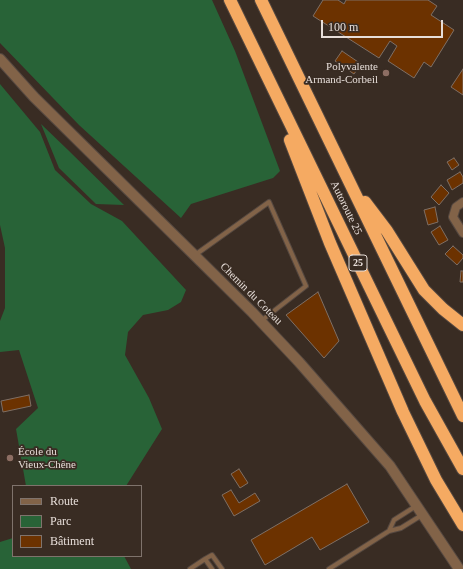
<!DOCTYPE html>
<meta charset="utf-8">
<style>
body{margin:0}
#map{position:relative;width:463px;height:569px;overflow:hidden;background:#392c23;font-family:Georgia,serif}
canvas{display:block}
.legend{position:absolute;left:12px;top:485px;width:130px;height:72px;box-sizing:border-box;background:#392c23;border:1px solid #7f736c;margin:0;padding:5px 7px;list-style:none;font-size:12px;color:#e7ded9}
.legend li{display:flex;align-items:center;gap:8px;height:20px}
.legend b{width:20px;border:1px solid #7f736c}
.scale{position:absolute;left:321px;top:20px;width:122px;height:18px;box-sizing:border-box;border:2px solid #e7ded9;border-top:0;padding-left:5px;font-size:12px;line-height:14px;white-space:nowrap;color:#e7ded9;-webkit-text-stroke:3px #392c23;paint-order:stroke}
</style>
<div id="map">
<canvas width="463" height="569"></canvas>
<ul class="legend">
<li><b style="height:5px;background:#826348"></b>Route</li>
<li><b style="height:11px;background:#286337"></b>Parc</li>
<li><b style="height:11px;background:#6c3200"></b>Bâtiment</li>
</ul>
<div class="scale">100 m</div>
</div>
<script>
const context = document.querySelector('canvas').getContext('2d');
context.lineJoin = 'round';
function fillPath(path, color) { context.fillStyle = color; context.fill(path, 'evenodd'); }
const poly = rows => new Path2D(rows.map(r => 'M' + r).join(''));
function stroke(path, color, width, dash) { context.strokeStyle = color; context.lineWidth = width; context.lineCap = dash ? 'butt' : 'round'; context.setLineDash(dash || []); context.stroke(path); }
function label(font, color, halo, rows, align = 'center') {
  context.font = font + ' Georgia,serif'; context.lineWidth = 3.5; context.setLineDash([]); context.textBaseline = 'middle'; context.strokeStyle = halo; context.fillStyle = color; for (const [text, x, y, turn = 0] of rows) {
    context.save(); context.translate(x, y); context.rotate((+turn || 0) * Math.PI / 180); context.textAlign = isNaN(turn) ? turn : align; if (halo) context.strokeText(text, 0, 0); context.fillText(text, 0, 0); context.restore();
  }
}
fillPath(poly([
 [0,0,212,0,235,51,280,171,273,178,191,204,181,218,79,125,0,43],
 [0,84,40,132,55,170,91,204,122,221,186,290,181,302,168,310,143,315,128,332,125,355,149,398,162,429,126,486,26,486,16,429,38,408,19,350,0,352,0,321,5,308,5,248,0,225],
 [41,124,67,149,124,205,96,204,59,168],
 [13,538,13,556,124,556,131,569,0,569,0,542]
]), '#286337');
const building = poly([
 [323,0,338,0,344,4,346,0,428,0,437,6,431,15,454,30,431,67,424,62,414,78,388,61,397,46,390,41,379,58,313,16,323,0],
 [342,51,361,64,354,74,335,61,342,51],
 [463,69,463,95,451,87,463,69],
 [454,158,459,165,452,170,447,162,454,158],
 [460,172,463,177,463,183,452,190,447,180,460,172],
 [441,185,449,193,439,205,431,197,441,185],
 [435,207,438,222,428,225,424,210,435,207],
 [440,226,448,240,439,245,431,232,440,226],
 [453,246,463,255,463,258,457,265,445,254,453,246],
 [461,271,463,271,463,282,460,282,461,271],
 [318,292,339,341,324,358,286,315,318,292],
 [29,395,31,406,3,412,1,401,29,395],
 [239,469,248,483,240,488,231,474,239,469],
 [347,484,369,522,320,550,312,537,265,565,251,540,347,484],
 [231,490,239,503,255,493,260,501,234,516,222,495,231,490]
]);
fillPath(building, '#6c3200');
stroke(building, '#7e6f65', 1);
const service = poly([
 [195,255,269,202,306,286,261,321],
 [389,531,394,520,416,506],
 [205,559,212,555,222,569],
 [190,569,205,559,212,569],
 [329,569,389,531,401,528,422,515]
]);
const minor = poly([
 [463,202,456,207,453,217,463,233]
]);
const tertiary = poly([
 [0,59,34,97,252,312,299,362,390,466,459,569]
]);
const motorway = poly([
 [230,0,425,401,463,469],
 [261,0,463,416],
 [290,140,330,243,403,412,436,480,463,525],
 [365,202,387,231,424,290,443,309,463,325]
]);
stroke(service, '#554840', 6);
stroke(minor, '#554840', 10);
stroke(tertiary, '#554840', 12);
stroke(motorway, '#554840', 14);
stroke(service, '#826348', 4);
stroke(minor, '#826348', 8);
stroke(tertiary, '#826348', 10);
stroke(motorway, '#f5aa62', 12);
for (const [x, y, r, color] of [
 [386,73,4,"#8d6e63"],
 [10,458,4,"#8d6e63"]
]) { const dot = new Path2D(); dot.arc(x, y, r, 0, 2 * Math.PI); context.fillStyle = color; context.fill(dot); stroke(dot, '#392c23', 1.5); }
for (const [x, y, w] of [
 [358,263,18]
]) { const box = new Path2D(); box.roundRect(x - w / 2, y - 8, w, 16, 3); context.fillStyle = '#392c23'; context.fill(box); stroke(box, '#e7ded9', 1); }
label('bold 10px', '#e7ded9', null, [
 ["25",358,263]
]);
label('11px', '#e7ded9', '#392c23', [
 ["Polyvalente",378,67],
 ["Armand-Corbeil",378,80],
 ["École du",18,452,"left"],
 ["Vieux-Chêne",18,465,"left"]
], 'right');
label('11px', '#e7ded9', '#392c23', [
 ["Autoroute 25",346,208,64],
 ["Chemin du Coteau",251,294,45]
]);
</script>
